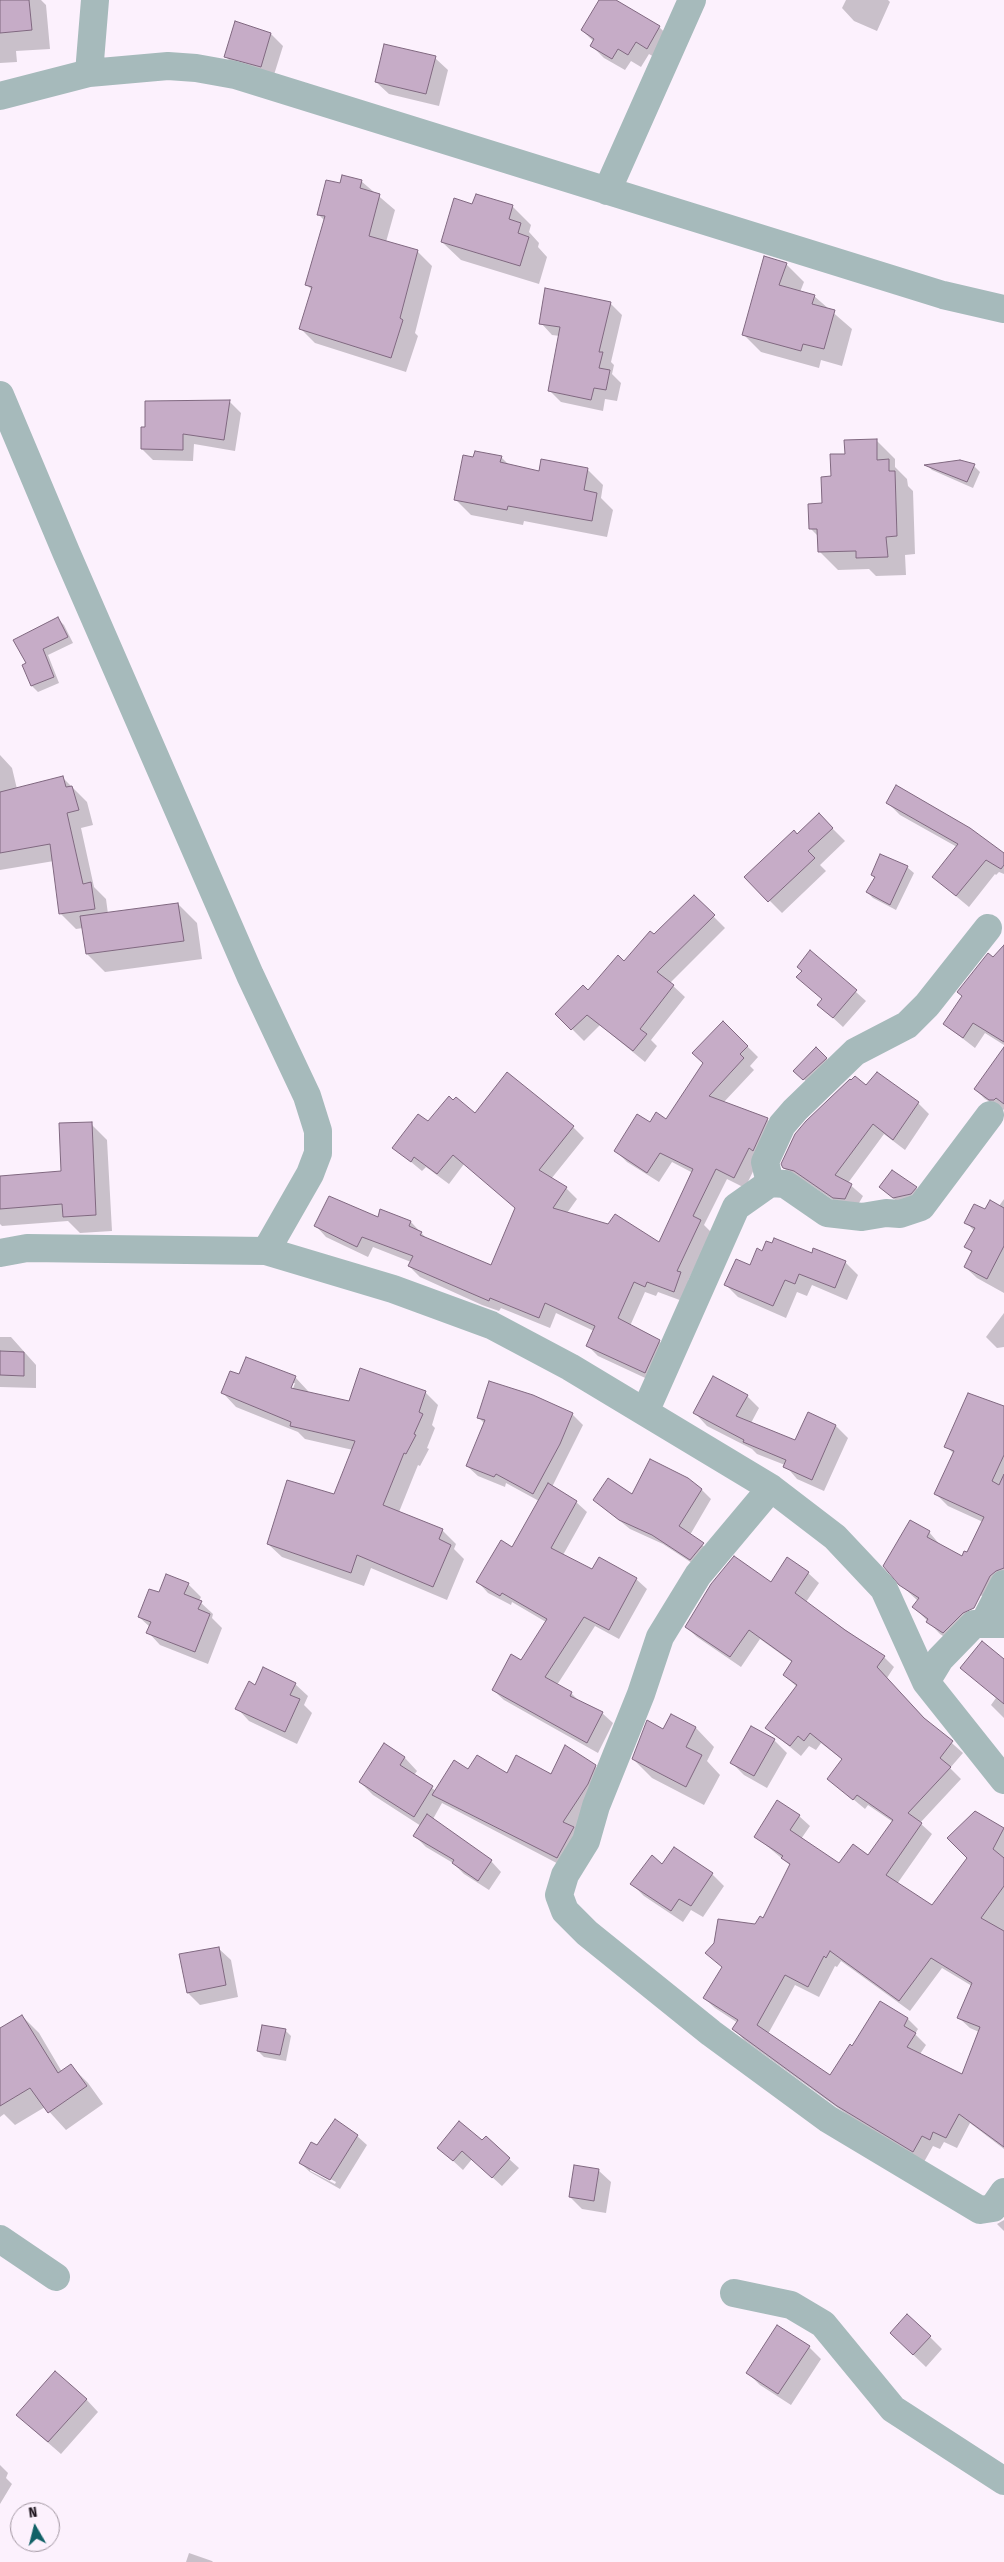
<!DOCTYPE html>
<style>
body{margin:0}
#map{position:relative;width:1004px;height:2562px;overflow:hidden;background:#fcf1fd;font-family:"Fira Sans Condensed",sans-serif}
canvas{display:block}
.north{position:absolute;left:10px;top:2502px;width:50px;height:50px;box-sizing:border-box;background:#fcf1fd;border:1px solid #a297a2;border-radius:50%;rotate:352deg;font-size:14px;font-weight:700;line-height:20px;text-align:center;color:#1a111a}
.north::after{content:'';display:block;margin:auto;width:18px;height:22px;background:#116167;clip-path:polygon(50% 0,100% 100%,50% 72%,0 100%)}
</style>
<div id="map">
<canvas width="1004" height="2562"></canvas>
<div class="north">N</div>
</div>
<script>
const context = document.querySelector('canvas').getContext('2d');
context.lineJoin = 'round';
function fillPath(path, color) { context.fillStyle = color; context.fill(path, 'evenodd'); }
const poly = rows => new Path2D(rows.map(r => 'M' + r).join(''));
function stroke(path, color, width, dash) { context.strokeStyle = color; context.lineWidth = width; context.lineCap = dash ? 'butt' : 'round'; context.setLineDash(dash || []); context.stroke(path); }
fillPath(poly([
 [0,0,41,0,46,5,50,49,16,51,17,62,0,63],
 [600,0,613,0,659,27,672,39,659,60,649,54,641,67,631,61,625,70,604,58,591,45,594,42,582,30],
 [846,0,888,0,890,2,877,31,854,21,842,8],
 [271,34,283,46,273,78,238,69,225,56],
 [435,58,448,70,439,106,389,94,376,82],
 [361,181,395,210,386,242,417,251,432,266,415,333,418,336,406,372,315,343,300,328,312,290,306,284,325,221,318,214],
 [473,205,512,206,531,225,529,232,539,243,538,247,547,257,539,284,461,260,442,242],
 [765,257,787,265,804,282,800,292,814,296,852,329,842,366,821,360,819,368,761,352,744,335],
 [610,303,622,315,611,362,614,365,612,374,621,383,617,401,605,399,603,411,561,402,549,390,560,336,552,335,541,323],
 [230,402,241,413,235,451,194,444,193,461,153,460,142,449],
 [876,440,895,459,895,467,907,479,908,486,913,491,915,554,905,555,906,575,876,576,869,569,838,570,819,551,819,537,810,528,846,455],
 [501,457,509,465,540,472,587,469,603,485,601,498,613,510,607,537,524,521,523,525,471,515,455,499,474,459],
 [927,465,974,466,980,472,973,488,932,470],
 [58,619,64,625,73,643,48,655,59,683,38,692,32,686,24,665,27,664],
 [0,755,12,768,17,789,63,778,87,802,93,825,81,828,94,887,106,899,108,914,178,904,197,923,202,959,105,972,87,954,83,928,76,929,61,914,54,861,0,870],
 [888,803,1004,854,1004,874,999,872,996,875,995,874,969,907,933,877,957,847,900,815],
 [819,815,845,841,820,865,826,871,782,913,746,877],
 [881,856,908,868,914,873,896,910,873,898,867,892,875,878,872,875],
 [694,897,725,928,670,983,685,997,651,1040,657,1046,645,1062,600,1025,584,1041,557,1014,624,962],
 [1004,947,1004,1045,985,1033,975,1048,944,1024],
 [811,952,866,1001,843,1027,819,1005,823,1000,798,977,803,971],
 [747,1046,758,1057,750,1066,754,1070,723,1103,767,1119,778,1130,760,1157,745,1188,727,1179,704,1225,711,1232,688,1281,691,1284,685,1302,658,1292,656,1296,645,1292,630,1326,659,1341,670,1352,656,1383,598,1356,587,1345,594,1331,556,1313,550,1328,501,1308,499,1311,482,1305,420,1277,409,1266,411,1262,373,1247,368,1257,326,1237,316,1226,378,1218,411,1222,427,1239,492,1267,516,1208,464,1164,449,1184,426,1167,422,1171,394,1148,428,1123,475,1115,573,1127,584,1138,551,1179,566,1188,577,1199,567,1213,660,1244,693,1173,672,1162,659,1182,627,1162,616,1151,650,1124,667,1120],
 [816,1049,832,1064,810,1085,795,1071],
 [1004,1049,1004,1110,985,1099,975,1089],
 [866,1087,918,1103,929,1114,905,1150,884,1134,848,1183,863,1196,855,1210,845,1208,806,1182,795,1179,784,1168],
 [91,1124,107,1140,112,1231,80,1233,68,1221,2,1226,0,1224,0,1177,62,1172],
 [880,1187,916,1188,928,1200,907,1210],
 [1004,1199,1004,1293,977,1278,965,1267,973,1253,966,1247,974,1231,966,1222,999,1206],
 [812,1254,845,1262,858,1275,847,1300,812,1285,807,1296,797,1292,786,1318,738,1297,726,1285,751,1267],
 [1004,1313,1004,1347,997,1348,986,1337],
 [0,1337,11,1337,36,1365,36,1388,0,1387],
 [240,1376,295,1377,308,1391,307,1393,350,1402,425,1392,438,1405,432,1425,435,1428,427,1448,429,1449,420,1466,418,1465,399,1512,442,1530,456,1544,454,1549,464,1559,447,1600,371,1568,364,1586,282,1557,268,1544,335,1496,353,1450,305,1439,298,1432,236,1407,223,1393],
 [292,1383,295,1383,291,1394,288,1394],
 [747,1396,759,1408,751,1423,796,1441,809,1413,836,1426,848,1438,824,1491,797,1479,785,1465,757,1454,752,1449,707,1426,695,1413],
 [1004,1408,1004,1589,996,1602,927,1572,926,1574,982,1622,956,1645,940,1634,914,1607,918,1601,900,1584,929,1532,941,1546,963,1558,968,1554,983,1522,948,1506,936,1494,954,1454,946,1446],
 [572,1414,583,1425,552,1487,576,1502,587,1512,563,1555,593,1571,636,1579,647,1589,619,1639,595,1626,557,1685,571,1693,581,1703,602,1713,613,1723,598,1753,504,1700,493,1690,522,1661,546,1622,512,1602,511,1605,488,1593,478,1582,513,1548,539,1501,506,1483,505,1487,478,1476,467,1466,485,1424,478,1417],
 [701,1489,711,1499,690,1535,713,1554,701,1569,663,1544,630,1529,594,1500],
 [808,1573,819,1583,806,1602,884,1657,894,1667,887,1678,927,1721,963,1753,950,1768,961,1779,920,1823,932,1834,897,1884,932,1907,968,1858,975,1812,1004,1830,1004,2149,970,2123,957,2148,944,2142,940,2149,933,2146,924,2162,849,2116,744,2040,734,2029,738,2023,715,2008,704,1998,755,1926,763,1919,791,1866,755,1836,799,1816,810,1826,801,1839,839,1865,868,1857,893,1822,868,1805,865,1809,829,1779,843,1760,821,1743,816,1750,809,1746,801,1756,767,1728,797,1687,784,1675,792,1662,760,1639,741,1667,697,1637,686,1627,771,1584],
 [841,1961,910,2011,942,1968,972,1986,959,2018,970,2028,979,2032,962,2076,920,2054,926,2045,915,2034,918,2029,908,2019,853,2048,830,2077,768,2034,795,1985,819,1997,835,1966,837,1967],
 [188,1584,201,1597,199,1601,213,1614,212,1618,222,1628,208,1664,160,1645,148,1632,150,1627,139,1617,159,1594],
 [1004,1660,1004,1718,991,1705,996,1698,962,1668],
 [295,1684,308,1696,304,1705,312,1713,297,1744,249,1721,237,1708],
 [672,1716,696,1728,714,1747,707,1761,720,1775,704,1805,652,1778,633,1759,664,1730],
 [774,1740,787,1753,767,1788,744,1775,732,1763],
 [384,1745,405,1758,417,1771,414,1775,436,1791,468,1771,507,1775,551,1775,595,1766,607,1778,570,1870,442,1803,433,1819,491,1861,501,1872,489,1890,464,1874,453,1863,426,1847,415,1836,421,1826,373,1795,360,1782],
 [663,1866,712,1874,724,1886,703,1917,691,1910,683,1922,644,1896,632,1884],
 [218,1948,231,1960,238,1997,200,2005,188,1993],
 [22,2016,39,2033,62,2072,71,2066,88,2083,103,2104,66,2130,45,2107,15,2125,4,2114,0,2117,0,2029],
 [285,2030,291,2036,286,2061,264,2057,258,2051],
 [357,2136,367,2145,340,2189,310,2172,300,2163,317,2147],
 [310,2168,336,2182,335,2184,310,2171],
 [482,2142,509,2159,519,2168,502,2186,472,2159,463,2170,439,2148],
 [598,2170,611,2182,606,2213,582,2209,570,2197],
 [1004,2220,1004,2231,997,2224],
 [930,2337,942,2349,926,2367,904,2346],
 [809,2347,821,2359,791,2405,760,2385,748,2373],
 [86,2399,98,2412,61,2454,30,2427],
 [0,2465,8,2473,6,2478,12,2484,0,2504],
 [189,2553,212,2561,213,2562,186,2562]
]), '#0003');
const building = poly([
 [0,0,29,0,32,30,0,33,0,0],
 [599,0,616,0,660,26,647,49,636,42,628,55,618,49,612,59,590,46,594,39,581,30,599,0],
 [235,21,271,33,261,67,224,57,235,21],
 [384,44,436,56,426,94,375,82,384,44],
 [342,175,362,180,360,188,380,194,369,236,418,250,400,318,403,320,391,358,299,329,312,287,305,285,325,216,317,215,326,180,340,183,342,175],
 [476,194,513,205,509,219,521,223,518,233,529,237,520,266,441,242,454,198,472,204,476,194],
 [764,256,787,263,779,285,815,295,812,304,835,310,824,349,803,344,801,351,742,335,764,256],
 [545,288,611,302,599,352,603,352,599,368,610,370,606,390,594,388,591,400,548,391,560,327,539,324,545,288],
 [230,400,224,440,183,434,183,450,141,449,141,427,145,427,145,401,230,400],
 [877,439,877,460,889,459,889,471,895,471,897,536,886,537,888,557,856,558,856,551,818,552,817,529,809,529,808,504,822,503,821,477,831,476,830,454,845,454,844,440,877,439],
 [475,451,502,456,500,462,539,471,541,459,588,468,584,490,597,493,592,521,508,506,507,510,454,500,463,455,473,457,475,451],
 [960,460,975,464,967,482,924,465,960,460],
 [58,617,68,637,43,649,54,677,31,686,22,665,26,663,13,640,58,617],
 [63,776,66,787,72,786,79,810,67,813,83,884,91,882,95,909,59,914,50,844,0,853,0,792,63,776],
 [896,785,970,828,1004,853,1004,865,1001,869,986,860,956,896,932,877,958,844,886,803,896,785],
 [819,813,833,828,808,851,815,858,768,902,744,877,794,830,797,834,819,813],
 [880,854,908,866,890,905,866,892,875,877,871,875,880,854],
 [694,895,715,915,657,972,674,985,640,1029,647,1034,633,1051,587,1015,571,1030,555,1014,583,985,588,990,618,955,624,961,650,931,654,934,694,895],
 [178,903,184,941,86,954,80,916,178,903],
 [1004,945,1004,1042,973,1023,963,1038,943,1024,962,996,957,992,988,953,993,957,1004,945],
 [810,950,857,990,833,1018,817,1005,822,999,796,977,802,971,797,967,810,950],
 [723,1021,748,1046,740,1054,744,1058,709,1096,768,1118,753,1151,749,1148,734,1178,716,1169,693,1216,701,1220,677,1271,681,1272,674,1292,647,1282,645,1287,634,1282,618,1318,660,1340,645,1373,586,1346,595,1326,545,1303,539,1318,490,1298,489,1301,408,1266,413,1256,362,1237,357,1247,314,1226,329,1196,378,1217,380,1209,411,1221,409,1226,422,1232,420,1235,491,1265,515,1208,453,1155,437,1174,414,1157,411,1162,392,1148,418,1114,428,1121,449,1096,453,1100,456,1097,475,1113,507,1072,574,1126,539,1170,567,1187,553,1208,608,1224,615,1214,659,1242,693,1169,660,1153,647,1173,614,1151,637,1114,650,1122,656,1112,666,1119,703,1063,692,1053,723,1021],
 [816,1047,827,1058,803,1080,793,1071,816,1047],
 [1004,1047,1004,1104,996,1098,994,1100,989,1100,974,1089,1004,1047],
 [877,1072,919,1102,893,1140,873,1124,835,1175,852,1184,845,1199,833,1198,794,1171,783,1168,781,1164,795,1134,806,1121,850,1079,851,1080,855,1076,866,1085,877,1072],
 [92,1122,96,1215,63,1217,62,1204,0,1209,0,1176,61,1171,59,1123,92,1122],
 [892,1170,917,1187,911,1194,893,1198,879,1187,892,1170],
 [990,1200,1004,1208,1004,1246,987,1279,964,1267,972,1251,964,1247,975,1228,964,1223,974,1204,985,1209,990,1200],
 [774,1238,812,1253,813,1248,846,1261,835,1288,799,1274,795,1284,785,1280,773,1306,724,1285,736,1259,750,1265,757,1248,762,1251,766,1241,772,1243,774,1238],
 [0,1351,24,1352,24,1376,0,1375,0,1351],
 [246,1357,296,1376,291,1388,349,1401,360,1368,426,1391,419,1412,423,1414,414,1434,416,1435,406,1454,404,1453,383,1505,443,1529,439,1539,451,1545,433,1587,357,1555,351,1573,267,1544,287,1480,334,1494,355,1441,290,1426,291,1422,221,1393,230,1371,239,1374,246,1357],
 [713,1376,748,1395,736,1416,795,1440,808,1412,836,1425,812,1480,783,1467,786,1460,743,1442,744,1440,693,1413,713,1376],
 [489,1381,533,1395,573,1413,560,1444,533,1494,496,1474,494,1477,466,1466,485,1420,477,1418,489,1381],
 [968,1393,1004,1406,1004,1455,992,1481,999,1485,1004,1474,1004,1568,996,1571,990,1576,974,1608,963,1613,943,1633,926,1622,928,1619,912,1607,919,1598,899,1585,883,1566,910,1520,930,1531,927,1537,962,1556,964,1551,967,1552,984,1517,934,1494,954,1451,944,1447,968,1393],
 [650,1459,688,1478,702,1489,679,1526,704,1543,690,1560,652,1535,619,1520,593,1500,608,1478,632,1494,650,1459],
 [548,1483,577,1501,551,1548,592,1569,599,1557,637,1578,609,1630,584,1617,545,1677,572,1692,570,1696,603,1712,587,1743,492,1690,511,1654,521,1660,547,1619,502,1593,500,1596,476,1582,501,1540,512,1547,548,1483],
 [734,1556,771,1582,787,1557,809,1572,795,1593,845,1630,885,1656,877,1667,924,1718,953,1741,940,1758,951,1767,908,1813,922,1823,886,1875,932,1905,967,1858,947,1838,975,1811,1004,1828,993,1849,1004,1858,1004,1886,981,1918,1004,1931,1004,2147,959,2114,946,2138,933,2132,930,2140,922,2136,913,2152,837,2106,732,2029,738,2020,703,1998,722,1967,705,1953,714,1943,718,1919,755,1924,760,1916,763,1918,790,1864,781,1858,783,1856,754,1837,777,1800,800,1815,790,1830,839,1863,853,1844,868,1855,893,1820,857,1795,853,1800,827,1779,842,1759,810,1733,804,1741,798,1736,790,1746,765,1728,797,1685,783,1675,792,1661,749,1630,730,1657,685,1627,711,1584,734,1556],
 [830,1951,899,2001,931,1958,972,1983,957,2018,980,2027,962,2074,907,2047,916,2033,904,2026,908,2018,880,2001,852,2046,850,2044,830,2075,757,2025,785,1975,808,1987,824,1956,826,1958,830,1951],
 [166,1574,189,1583,184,1594,202,1601,198,1609,210,1614,195,1652,146,1633,151,1622,138,1617,149,1589,159,1592,166,1574],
 [982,1641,1004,1659,1004,1704,960,1668,982,1641],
 [263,1667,296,1683,290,1695,300,1699,285,1732,235,1709,249,1681,255,1685,263,1667],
 [671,1714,696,1727,686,1747,702,1755,686,1787,632,1759,647,1720,663,1729,671,1714],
 [751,1726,775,1739,754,1776,730,1763,751,1726],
 [384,1743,405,1757,400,1765,433,1786,414,1817,359,1782,384,1743],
 [565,1745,596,1765,588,1784,563,1822,574,1827,557,1858,432,1795,454,1760,468,1769,477,1755,507,1773,516,1755,551,1774,565,1745],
 [427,1814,492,1860,478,1881,452,1863,454,1860,413,1836,427,1814],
 [674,1847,713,1873,691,1906,679,1899,671,1911,630,1884,652,1855,662,1864,674,1847],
 [219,1947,226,1985,187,1993,179,1954,219,1947],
 [22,2015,58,2073,71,2064,87,2086,48,2113,30,2088,0,2106,0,2028,22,2015],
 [262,2025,286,2029,280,2055,257,2051,262,2025],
 [335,2119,358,2135,330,2180,299,2163,311,2142,317,2145,335,2119],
 [459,2121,482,2140,486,2136,510,2158,492,2178,462,2151,453,2161,437,2148,459,2121],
 [574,2165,599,2169,594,2201,569,2197,574,2165],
 [907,2314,931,2336,913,2355,890,2333,907,2314],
 [777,2325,810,2346,778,2394,746,2373,777,2325],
 [55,2371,87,2399,48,2442,16,2415,55,2371]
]);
fillPath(building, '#c6acc7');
stroke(building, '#806880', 1);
stroke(poly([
 [89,73,168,66,196,68,235,75,943,295,1004,309],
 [0,96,89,73,95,0],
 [607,191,692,0],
 [0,395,66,552,250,975,307,1096,318,1131,318,1153,310,1174,266,1251],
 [770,1183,765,1162,782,1125,795,1110,855,1052,907,1025,927,1005,988,928],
 [0,1253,27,1248,266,1251,393,1289,491,1325,570,1367,771,1488,835,1537,884,1589,926,1682,1004,1780],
 [645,1412,736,1207,770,1183,785,1184,827,1213,862,1217,886,1213,900,1214,921,1207,990,1115],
 [771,1488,698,1575,660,1637,641,1694,596,1806,586,1841,565,1875,559,1895,565,1911,587,1933,711,2033,828,2119,980,2210,993,2208,1004,2192],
 [984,1623,1004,1584],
 [926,1682,940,1659,974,1624,1004,1624],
 [0,2239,56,2277],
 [734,2293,791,2305,823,2324,893,2409,1004,2481]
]), '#a6babb', 28);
</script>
